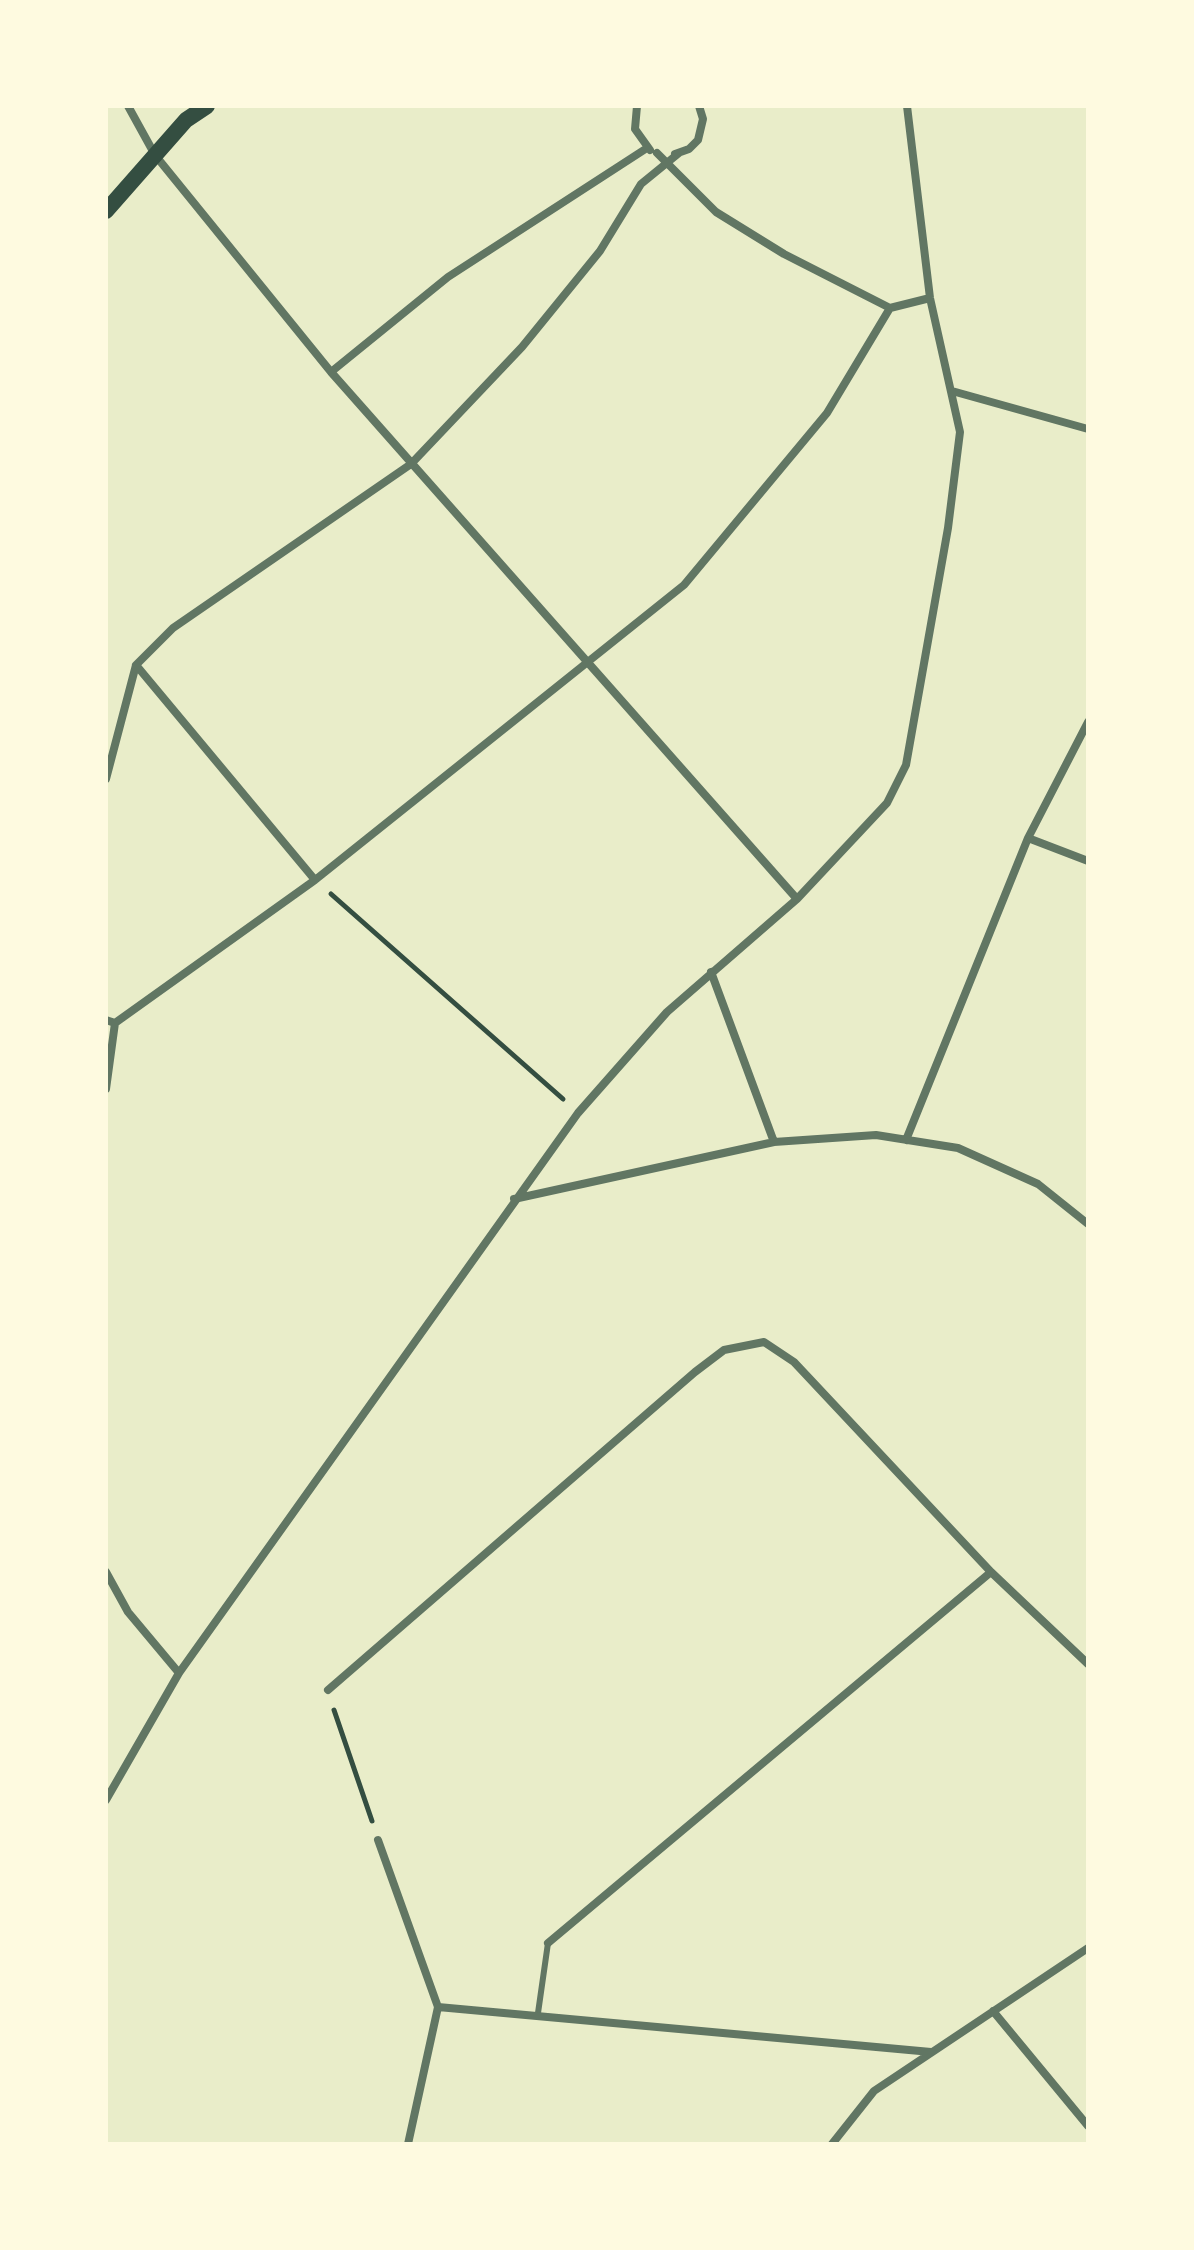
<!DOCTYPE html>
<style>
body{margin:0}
#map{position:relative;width:1194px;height:2250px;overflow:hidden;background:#e9edc9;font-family:"Golos Text",sans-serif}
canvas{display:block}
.frame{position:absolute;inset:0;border:108px solid #fefae0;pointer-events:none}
</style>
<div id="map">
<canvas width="1194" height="2250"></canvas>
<div class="frame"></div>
</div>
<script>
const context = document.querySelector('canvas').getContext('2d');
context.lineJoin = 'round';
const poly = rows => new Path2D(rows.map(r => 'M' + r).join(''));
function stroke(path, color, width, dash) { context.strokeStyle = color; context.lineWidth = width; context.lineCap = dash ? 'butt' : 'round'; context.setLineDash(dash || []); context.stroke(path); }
stroke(poly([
 [331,894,563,1099],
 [334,1710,372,1821]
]), '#344e41', 5);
stroke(poly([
 [538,2013,548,1943]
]), '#617663', 6);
stroke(poly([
 [128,106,155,155,331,372,797,899],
 [637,106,635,129,650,150],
 [657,153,716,212,784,254,890,308,930,298],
 [675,154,689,149,698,140,703,119,699,106],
 [331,372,448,277,647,148],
 [952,391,1088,429],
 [136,665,315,880],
 [106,779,136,665,173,628,411,464,522,347,600,251,641,184,679,153],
 [1028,838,1088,861],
 [711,972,774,1142],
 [106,1020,115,1023,315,880,684,585,827,413,890,308],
 [106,1089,115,1023],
 [906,1140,1028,838,1088,722],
 [514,1199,774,1142,876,1135,958,1148,1038,1184,1088,1224],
 [106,1572,128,1612,179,1673],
 [328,1690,695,1372,724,1350,764,1342,794,1362,991,1572,1088,1664],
 [106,1800,179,1673,578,1113,667,1012,797,899,887,803,906,765,948,528,960,432,930,298,907,106],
 [378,1840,438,2007,408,2144],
 [548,1943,991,1572],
 [438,2007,931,2052],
 [993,2011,1088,2126],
 [832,2144,874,2091,1088,1948]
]), '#617663', 8);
stroke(poly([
 [106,211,186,120,207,106]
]), '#344e41', 16);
</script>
